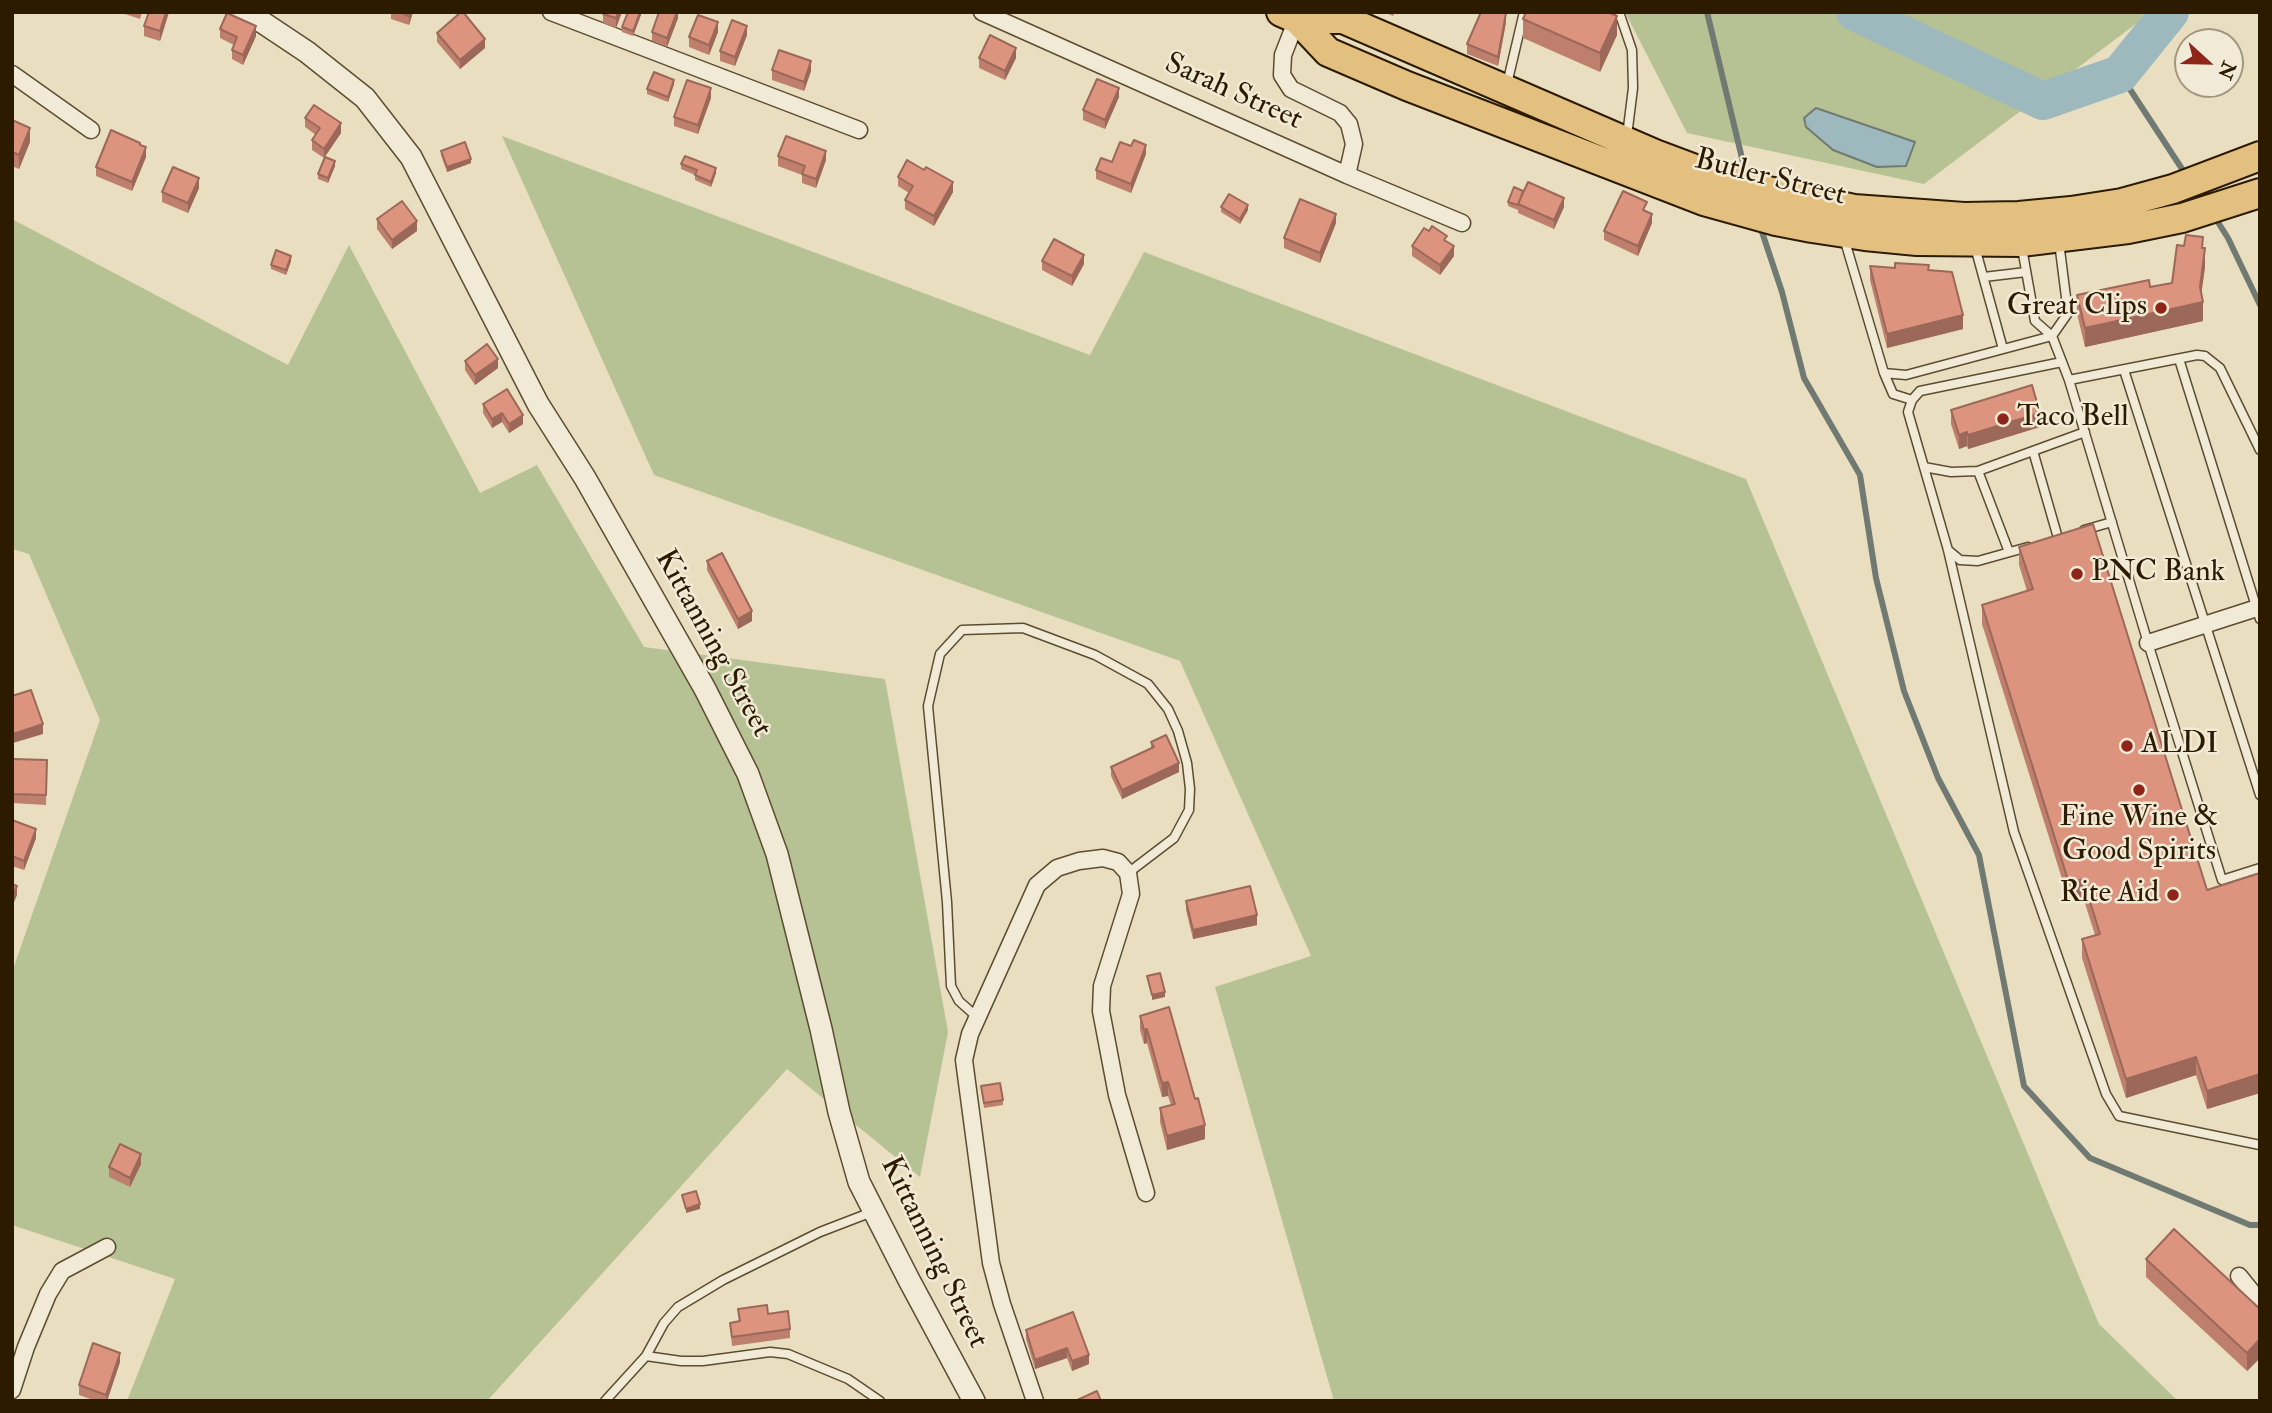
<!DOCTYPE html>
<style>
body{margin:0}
#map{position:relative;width:2272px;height:1413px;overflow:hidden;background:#e9dfc0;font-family:"IM FELL Double Pica",serif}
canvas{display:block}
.frame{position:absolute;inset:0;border:14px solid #2d1b00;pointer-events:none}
.north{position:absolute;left:2174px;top:28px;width:70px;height:70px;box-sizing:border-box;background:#f1ead6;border:2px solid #a39780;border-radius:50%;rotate:112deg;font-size:19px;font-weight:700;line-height:28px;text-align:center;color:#2d1b00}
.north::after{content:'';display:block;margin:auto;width:24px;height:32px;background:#8f2418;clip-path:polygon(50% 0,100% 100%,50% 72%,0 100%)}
</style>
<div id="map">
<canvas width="2272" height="1413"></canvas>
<div class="frame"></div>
<div class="north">N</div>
</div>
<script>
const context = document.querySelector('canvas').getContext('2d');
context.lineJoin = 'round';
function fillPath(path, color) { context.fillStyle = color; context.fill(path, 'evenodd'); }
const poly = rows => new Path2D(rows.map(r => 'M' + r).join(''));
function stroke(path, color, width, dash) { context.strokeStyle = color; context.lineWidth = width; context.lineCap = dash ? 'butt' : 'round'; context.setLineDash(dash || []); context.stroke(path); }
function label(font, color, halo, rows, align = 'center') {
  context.font = font + ' "IM FELL Double Pica",serif'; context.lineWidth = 5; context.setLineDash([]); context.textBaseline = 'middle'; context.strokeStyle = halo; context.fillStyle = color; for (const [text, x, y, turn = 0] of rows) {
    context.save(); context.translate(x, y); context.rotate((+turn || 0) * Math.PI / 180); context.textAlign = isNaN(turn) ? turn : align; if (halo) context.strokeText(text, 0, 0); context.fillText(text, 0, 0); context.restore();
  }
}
fillPath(poly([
 [1625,12,2145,12,2137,23,1924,184,1687,133],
 [502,136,1090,355,1144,252,1746,479,2099,1324,2178,1401,1334,1401,1215,987,1311,956,1180,661,654,475],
 [12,219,288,365,349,245,480,493,537,465,644,647,885,679,948,1032,920,1177,787,1069,487,1401,127,1401,175,1279,12,1225,12,972,100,720,29,554,12,549]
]), '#b6c293');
const water = poly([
 [1816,108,1915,142,1906,166,1877,167,1833,150,1806,127,1804,118,1816,108]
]);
fillPath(water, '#9eb9be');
stroke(water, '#717a72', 2);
stroke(poly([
 [1707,12,1746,175],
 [2120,74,2186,175],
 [2214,216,2228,238,2260,305],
 [1760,226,1782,292,1804,378,1860,475,1876,578,1904,691,1938,778,1979,855,2024,1086,2090,1158,2250,1225,2260,1225]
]), '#717a72', 6);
stroke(poly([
 [1855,12,2043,101,2120,74,2170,12]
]), '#9eb9be', 38);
const service = poly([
 [1619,12,1632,50,1633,88,1627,136],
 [1507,84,1524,12],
 [1844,238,1884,373,1906,375,2052,336,2068,313,2059,242],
 [1975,247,2003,349],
 [2022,248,2035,321,2052,336,2069,380,2148,643,2222,880,2260,868],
 [1984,277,2026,272],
 [2179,359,2260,619],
 [2062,362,1920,391,1912,400,1908,412,1948,550,2014,832,2106,1094,2119,1116,2260,1145],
 [2124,370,2260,795],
 [1884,373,1893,394,1912,400],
 [2069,380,2197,355,2205,356,2220,368,2260,450],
 [2033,451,2058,538],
 [1924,467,1951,472,1978,471,2085,432],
 [1978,471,2009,552],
 [2084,530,2112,522],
 [1948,550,1960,560,1978,561,2028,547],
 [977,1017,959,1001,951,986,947,902,928,706,940,654,962,630,1023,628,1095,655,1148,684,1168,709,1178,731,1187,763,1190,789,1189,810,1174,838,1128,873],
 [646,1356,681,1361,703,1361,770,1352,788,1354,848,1379,880,1401],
 [605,1401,646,1356,664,1323,678,1307,723,1280,820,1232,872,1212]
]);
const minor = poly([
 [551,12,859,130],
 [982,12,1347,175,1462,223],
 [1299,14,1283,55,1282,75,1291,89,1340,113,1349,124,1354,144,1347,175],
 [12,74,91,130],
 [2148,643,2260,607],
 [2239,1276,2260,1302],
 [12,1390,26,1347,48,1294,62,1271,107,1247],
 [1035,1401,1002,1304,991,1263,964,1060,970,1034,1037,885,1057,868,1079,861,1103,858,1118,862,1128,873,1131,894,1102,986,1101,1011,1117,1095,1146,1193]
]);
const tertiary = poly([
 [237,12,262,22,307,52,365,98,411,157,538,404,585,478,705,689,748,774,777,854,821,1029,839,1112,859,1182,909,1280,974,1401]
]);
const trunk = poly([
 [1281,12,1297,19,1328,52,1407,86,1704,201,1776,221,1812,228,1865,236,1917,241,2021,242,2128,229,2182,218,2260,193],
 [1297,19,1343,19,1655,154,1695,169,1768,191,1854,209,1964,217,2019,216,2071,211,2122,203,2173,189,2260,156]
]);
stroke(service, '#5c4c30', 11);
stroke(minor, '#5c4c30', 19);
stroke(tertiary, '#5c4c30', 24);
stroke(trunk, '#2d1b00', 32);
stroke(service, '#f1ead6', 8);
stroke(minor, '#f1ead6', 16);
stroke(tertiary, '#f1ead6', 21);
stroke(trunk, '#e4c080', 28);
fillPath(poly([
 [119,12,142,12,140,19],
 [149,12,169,12,160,41,144,36,144,26],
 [391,12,413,12,409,25,391,19],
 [622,12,616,28,603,23,603,14],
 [628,12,642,12,633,36,622,32,622,27],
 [678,12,678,18,667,47,652,41,652,32],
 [1384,12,1395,12,1393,16],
 [1523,19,1617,35,1600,72,1523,38],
 [1506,22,1498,66,1467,54,1467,44],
 [220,29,256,36,243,65,232,59,232,50,234,45,220,38],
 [718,32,709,55,689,47,689,37],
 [437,33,485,48,460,69,437,42],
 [747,35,735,66,720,61,720,51],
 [979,58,1016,58,1005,80,979,68],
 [772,70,811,71,804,91,772,80],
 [674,84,668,102,647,94,647,89],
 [1119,97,1105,129,1083,120,1083,110],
 [711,98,698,134,674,126,674,117],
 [12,113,14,121,30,142,19,169,12,166],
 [305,118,341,133,324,158,312,150,312,140,316,135,305,127],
 [140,145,146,157,132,191,96,176,96,167],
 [441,151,471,163,447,172,441,155],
 [1146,154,1131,193,1096,179,1096,170],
 [778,156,826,160,816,188,802,183,802,175,778,166],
 [681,164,716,173,711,187,695,180,695,175,681,169],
 [335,166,328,183,318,179,318,174],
 [924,170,953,192,934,226,905,209,905,200,909,193,898,186,898,177],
 [199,188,188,213,162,202,162,192],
 [1508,202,1564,207,1554,229,1518,213,1518,209,1518,210,1508,206],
 [1221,207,1248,210,1240,224,1221,212],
 [1647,212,1652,223,1638,256,1604,240,1604,231],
 [377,219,417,231,392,249,377,229],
 [1336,223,1320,263,1284,248,1284,238],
 [1447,241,1454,256,1440,275,1412,256,1412,246],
 [2203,248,2205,267,2201,294,2203,321,2085,347,2077,314,2077,295,2150,287,2172,283],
 [291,261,286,275,271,269,271,265],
 [1042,261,1084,264,1072,286,1042,270],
 [1870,266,1929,270,1963,329,1887,348,1870,280],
 [465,361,498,368,475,385,465,370],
 [483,404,523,424,509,433,502,422,492,428,483,413],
 [1951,410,2040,427,1968,449,1967,446,1959,449,1951,424],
 [2019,547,2207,890,2260,873,2260,1093,2207,1109,2196,1075,2126,1098,2082,958,2082,939,2095,935,2083,897,2069,901,1982,624,1982,605,2027,591,2019,565],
 [707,561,752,621,738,629,707,570],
 [1151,742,1179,772,1122,799,1111,776,1111,767,1151,748],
 [13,759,47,760,46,805,12,803],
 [12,820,36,838,24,870,12,866],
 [1186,901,1257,925,1193,939,1186,910],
 [1140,1016,1205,1139,1167,1150,1160,1122,1160,1108,1171,1105,1168,1096,1162,1097,1147,1043,1144,1044,1140,1030],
 [981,1086,1003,1100,1003,1105,984,1108],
 [141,1164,130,1187,109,1177,109,1167],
 [2146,1259,2260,1309,2260,1358,2247,1371,2146,1277],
 [738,1309,768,1314,790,1329,790,1338,732,1346,730,1323,739,1321],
 [1073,1312,1089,1364,1072,1371,1067,1358,1035,1369,1026,1339,1026,1330],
 [120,1362,107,1401,96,1401,79,1395,79,1385]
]), '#be7f6d');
fillPath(poly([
 [166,12,169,12,160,41,160,31],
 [410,12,413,12,409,25,409,16],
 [618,12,622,12,616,28,616,18],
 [640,12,642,12,633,36,633,31],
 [677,12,678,12,678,18,667,47,667,38],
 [1506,13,1506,22,1498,66,1498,57],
 [1617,16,1617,35,1600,72,1600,53],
 [718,22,718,32,709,55,709,45],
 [256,26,256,36,243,65,243,55],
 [747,26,747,35,735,66,735,57],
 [485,39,485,48,460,69,460,60],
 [1016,48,1016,58,1005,80,1005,71],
 [811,61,811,71,804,91,804,82],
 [674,80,674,84,668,102,668,97],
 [711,88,711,98,698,134,698,125],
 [1119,88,1119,97,1105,129,1105,120],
 [341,123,341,133,324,158,324,149],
 [30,128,30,142,19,169,19,155],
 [1146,145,1146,154,1131,193,1131,184],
 [146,147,146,157,132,191,132,182],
 [826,151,826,160,816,188,816,179],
 [471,159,471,163,447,172,447,167],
 [335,161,335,166,328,183,328,178],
 [716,168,716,173,711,187,711,182],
 [199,178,199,188,188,213,188,203],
 [953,182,953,192,934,226,934,216],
 [1564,198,1564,207,1554,229,1554,220],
 [1248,205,1248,210,1240,224,1240,219],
 [1336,214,1336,223,1320,263,1320,253],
 [1652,214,1652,223,1638,256,1638,246],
 [417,221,417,231,392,249,392,240],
 [1454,246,1454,256,1440,275,1440,265],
 [2205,248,2205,267,2200,303,2203,302,2203,321,2085,347,2085,328,2200,287],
 [1084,255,1084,264,1072,286,1072,276],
 [291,256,291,261,286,275,286,270],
 [1963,315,1963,329,1887,348,1887,334],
 [498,359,498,368,475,385,475,375],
 [502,413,502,422,492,428,492,419],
 [2040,413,2040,427,1968,449,1968,435],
 [523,415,523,424,509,433,509,424],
 [1967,432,1967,446,1959,449,1959,435],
 [752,611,752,621,738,629,738,619],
 [43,724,43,734,13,743,13,734],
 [1179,763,1179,772,1122,799,1122,790],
 [36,829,36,838,24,870,24,861],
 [2083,879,2083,897,2069,901,2069,883],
 [17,886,17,895,12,907,12,898],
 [1257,915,1257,925,1193,939,1193,930],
 [1165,992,1165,997,1152,1000,1152,995],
 [1147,1029,1147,1043,1144,1044,1144,1030],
 [2196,1057,2196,1075,2126,1098,2126,1079],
 [2260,1074,2260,1093,2207,1109,2207,1091],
 [1168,1082,1168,1096,1162,1097,1162,1083],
 [1205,1125,1205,1139,1167,1150,1167,1136],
 [141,1154,141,1164,130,1187,130,1178],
 [700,1204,700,1209,686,1213,686,1209],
 [2260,1339,2260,1358,2247,1371,2247,1353],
 [1067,1348,1067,1358,1035,1369,1035,1360],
 [120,1353,120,1362,107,1401,106,1401,106,1395],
 [1089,1355,1089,1364,1072,1371,1072,1361]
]), '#9b6859');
const building = poly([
 [149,12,166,12,160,31,144,26,149,12],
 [399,12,410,12,409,16,399,12],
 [461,12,463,12,485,39,460,60,437,33,461,12],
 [604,12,618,12,616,18,603,14,604,12],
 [628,12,640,12,633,31,622,27,628,12],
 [659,12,677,12,667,38,652,32,659,12],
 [1481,12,1506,13,1498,57,1467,44,1481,12],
 [1526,12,1608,12,1617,16,1600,53,1523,19,1526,12],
 [227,13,256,26,243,55,232,50,237,37,220,29,227,13],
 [698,15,718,22,709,45,689,37,698,15],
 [732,20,747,26,735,57,720,51,732,20],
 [990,35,1016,48,1005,71,979,58,990,35],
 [779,50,811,61,804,82,772,70,779,50],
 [654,72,674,80,668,97,647,89,654,72],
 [1097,79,1119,88,1105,120,1083,110,1097,79],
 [687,80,711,88,698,125,674,117,687,80],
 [314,105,341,123,324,149,312,140,320,128,305,118,314,105],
 [12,120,30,128,19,155,12,152,12,120],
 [111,130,140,143,140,145,146,147,132,182,96,167,111,130],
 [786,136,826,151,816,179,802,174,805,166,778,156,786,136],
 [1134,140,1146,145,1131,184,1096,170,1101,158,1112,162,1120,142,1131,146,1134,140],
 [465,142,471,159,447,167,441,151,465,142],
 [685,156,716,168,711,182,695,175,697,170,681,164,685,156],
 [325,157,335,161,328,178,318,174,325,157],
 [907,160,924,170,926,167,953,182,934,216,905,200,913,186,898,177,907,160],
 [173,167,199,178,188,203,162,192,173,167],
 [1528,182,1564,198,1554,220,1518,204,1528,182],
 [1514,187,1523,191,1518,205,1508,202,1514,187],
 [1623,191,1647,202,1643,210,1652,214,1638,246,1604,231,1623,191],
 [1229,194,1248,205,1240,219,1221,207,1229,194],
 [1300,199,1336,214,1320,253,1284,238,1300,199],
 [402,201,417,221,392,240,377,219,402,201],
 [1432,226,1447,236,1444,240,1454,246,1440,265,1412,246,1424,228,1429,231,1432,226],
 [2186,235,2203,237,2202,248,2205,248,2200,287,2203,302,2085,328,2077,295,2149,280,2150,287,2172,283,2177,245,2184,246,2186,235],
 [1054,239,1084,255,1072,276,1042,261,1054,239],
 [276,250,291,256,286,270,271,265,276,250],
 [1895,263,1929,265,1928,270,1952,272,1963,315,1887,334,1870,266,1895,268,1895,263],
 [487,344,498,359,475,375,465,361,487,344],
 [2032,385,2040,413,1968,435,1967,432,1959,435,1951,410,2032,385],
 [507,389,523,415,509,424,502,413,492,419,483,404,507,389],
 [2093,524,2207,890,2260,873,2260,1074,2207,1091,2196,1057,2126,1079,2082,939,2100,934,2083,879,2069,883,1982,605,2033,589,2019,547,2093,524],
 [722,553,752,611,738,619,707,561,722,553],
 [31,690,43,724,13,734,12,731,12,696,31,690],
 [1166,735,1179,763,1122,790,1111,767,1154,747,1151,742,1166,735],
 [13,759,47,760,46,795,12,794,13,759],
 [12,820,36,829,24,861,12,856,12,820],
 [12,884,17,886,12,898,12,884],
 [1250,886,1257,915,1193,930,1186,901,1250,886],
 [1160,973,1165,992,1152,995,1147,976,1160,973],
 [1169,1007,1195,1099,1198,1098,1205,1125,1167,1136,1160,1108,1175,1104,1168,1082,1162,1083,1147,1029,1144,1030,1140,1016,1169,1007],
 [1000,1083,1003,1100,984,1103,981,1086,1000,1083],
 [120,1144,141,1154,130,1178,109,1167,120,1144],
 [696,1191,700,1204,686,1209,682,1195,696,1191],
 [2174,1229,2260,1309,2260,1339,2247,1353,2146,1259,2174,1229],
 [767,1305,768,1314,788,1311,790,1329,732,1337,730,1323,740,1321,738,1309,767,1305],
 [1073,1312,1089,1355,1072,1361,1067,1348,1035,1360,1026,1330,1073,1312],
 [93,1343,120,1353,106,1395,79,1385,93,1343],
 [1097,1391,1101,1401,1075,1401,1097,1391]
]);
fillPath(building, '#dd947f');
stroke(building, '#9b6859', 2);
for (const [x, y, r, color] of [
 [2161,308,7,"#8f2418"],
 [2003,419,7,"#8f2418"],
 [2077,574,7,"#8f2418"],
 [2127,746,7,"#8f2418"],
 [2139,790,7,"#8f2418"],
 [2173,895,7,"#8f2418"]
]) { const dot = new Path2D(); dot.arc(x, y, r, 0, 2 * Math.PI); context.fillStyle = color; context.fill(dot); stroke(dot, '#f1ead6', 2.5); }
label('30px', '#2d1b00', '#f1ead6', [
 ["Sarah Street",1233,93,24],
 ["Butler Street",1770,179,14],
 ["Kittanning Street",712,644,61],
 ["Kittanning Street",933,1253,64]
]);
label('30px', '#2d1b00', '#f1ead6', [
 ["Great Clips",2147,308,"right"],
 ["Taco Bell",2017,419],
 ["PNC Bank",2091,574],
 ["ALDI",2141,746],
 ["Fine Wine &",2139,819,"center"],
 ["Good Spirits",2139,853,"center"],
 ["Rite Aid",2159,895,"right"]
], 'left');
</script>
